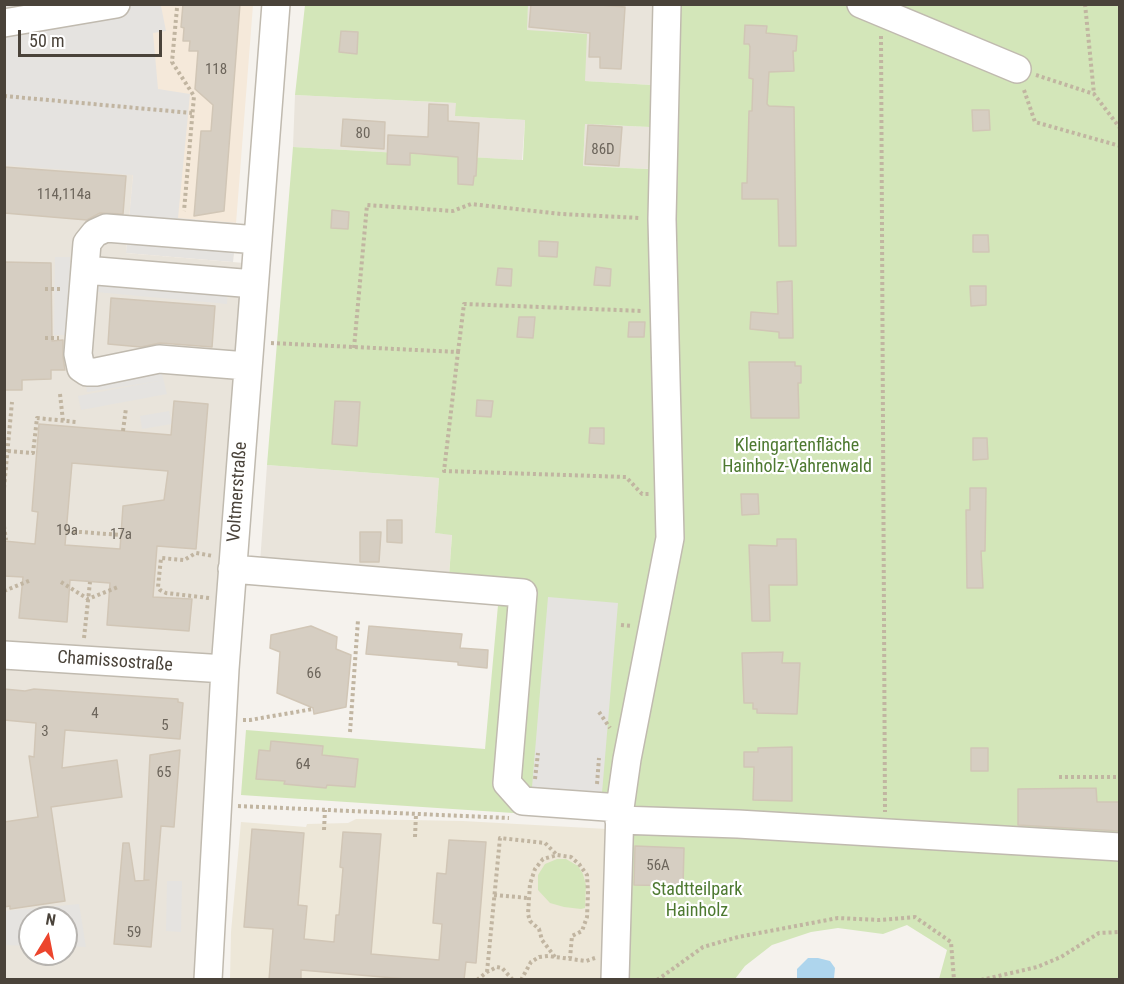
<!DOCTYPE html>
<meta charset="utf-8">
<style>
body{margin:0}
#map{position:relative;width:1124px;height:984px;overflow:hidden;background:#f5f2ed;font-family:"Roboto Condensed",sans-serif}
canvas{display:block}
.frame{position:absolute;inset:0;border:6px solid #4a433a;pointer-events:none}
.north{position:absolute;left:18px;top:906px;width:60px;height:60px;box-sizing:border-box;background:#fff;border:2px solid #b7b4b0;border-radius:50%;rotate:10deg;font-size:16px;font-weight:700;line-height:24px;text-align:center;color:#4a433a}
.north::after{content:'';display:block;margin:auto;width:21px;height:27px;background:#ec452d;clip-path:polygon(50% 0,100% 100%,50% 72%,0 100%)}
.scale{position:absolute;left:18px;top:30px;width:144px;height:27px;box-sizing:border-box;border:3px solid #4a433a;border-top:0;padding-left:8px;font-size:18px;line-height:21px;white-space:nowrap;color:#4a433a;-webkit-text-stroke:4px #fff;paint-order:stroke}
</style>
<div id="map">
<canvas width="1124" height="984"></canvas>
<div class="frame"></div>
<div class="north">N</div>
<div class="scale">50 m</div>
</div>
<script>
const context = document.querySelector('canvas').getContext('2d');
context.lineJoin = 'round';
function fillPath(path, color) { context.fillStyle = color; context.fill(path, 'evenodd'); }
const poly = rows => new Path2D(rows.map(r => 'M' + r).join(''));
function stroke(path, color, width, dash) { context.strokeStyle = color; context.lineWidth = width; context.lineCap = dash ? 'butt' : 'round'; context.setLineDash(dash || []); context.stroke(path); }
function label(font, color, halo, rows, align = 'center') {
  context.font = font + ' "Roboto Condensed",sans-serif'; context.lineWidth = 4.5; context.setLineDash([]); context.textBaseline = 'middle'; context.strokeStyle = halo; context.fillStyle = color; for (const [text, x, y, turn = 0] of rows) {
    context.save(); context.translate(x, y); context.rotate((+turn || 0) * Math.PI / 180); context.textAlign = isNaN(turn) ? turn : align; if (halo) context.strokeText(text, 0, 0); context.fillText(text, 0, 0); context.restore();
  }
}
fillPath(poly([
 [528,5,657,5,651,85,584,81,526,30],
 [295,95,456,103,456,116,525,120,522,160,293,147],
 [585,124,651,127,649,169,583,166],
 [4,138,136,148,126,253,256,264,208,979,5,979],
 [30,918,66,918,66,954,30,954],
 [267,465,439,478,435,533,452,534,449,577,260,563]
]), '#e9e4db');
fillPath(poly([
 [4,5,253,5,233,262,126,253,135,148]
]), '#f5e9da');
fillPath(poly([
 [356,819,463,821,607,829,608,979,230,980,231,932,241,822,306,827,307,824,348,823],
 [461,840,486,842,476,963,451,961]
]), '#ede7d8');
fillPath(poly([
 [305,5,528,5,527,30,587,34,585,81,651,85,657,5,1119,5,1119,979,939,979,947,950,907,925,883,934,838,928,811,932,772,945,745,966,735,979,615,979,619,820,241,795,246,730,485,749,500,583,449,577,452,535,435,533,439,478,267,465,293,147,523,160,525,120,455,116,456,103,295,95],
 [585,124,650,127,648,169,583,166],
 [557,859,566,859,578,866,583,874,586,885,585,908,581,909,564,907,550,903,538,890,538,875,545,864]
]), '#d3e6b9');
fillPath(poly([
 [4,5,164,5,161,6,166,31,153,33,158,89,190,94,178,218,237,223,233,262,126,253,133,175,5,165],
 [55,257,70,257,69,335,54,335],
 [97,278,228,289,227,304,96,292],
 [160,366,167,394,81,410,78,396,159,381,87,392,85,378],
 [169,411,172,424,142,429,140,416],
 [548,597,618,603,602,793,532,787],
 [167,881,182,881,181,932,166,931],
 [79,904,86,947,66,946,66,918,30,918,30,946,5,945,5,911]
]), '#e5e3e0');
fillPath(poly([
 [808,958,818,958,830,961,835,968,834,978,797,979,797,969]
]), '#aed5ed');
const building = poly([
 [183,4,240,4,224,211,194,216,201,131,211,131,213,105,195,89,198,51,189,51,190,41,183,41,184,28,181,27,183,4],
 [531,4,588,4,625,7,621,69,600,68,600,57,589,57,590,33,529,27,531,4],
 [745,25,767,26,766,33,797,36,796,51,793,51,794,71,769,72,767,104,769,106,794,107,796,246,779,246,778,199,742,199,742,183,747,183,749,111,752,111,753,79,749,78,750,47,749,44,744,44,745,25],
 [341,31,358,32,357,54,339,52,341,31],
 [429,104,448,105,448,121,479,123,476,176,474,176,473,185,458,184,458,157,410,153,410,165,387,164,388,135,428,137,429,104],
 [972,110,989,110,990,130,973,131,972,110],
 [343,119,385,122,384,149,341,146,343,119],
 [588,125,622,127,619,166,585,164,588,125],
 [4,167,126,176,123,214,100,213,87,220,4,213,4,167],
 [332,210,349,212,348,229,331,228,332,210],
 [973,235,988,235,989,252,973,252,973,235],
 [539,241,558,242,557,257,539,256,539,241],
 [4,262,51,263,52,341,63,340,63,357,65,370,51,370,51,379,22,380,22,390,4,390,4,262],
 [596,267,611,269,610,286,594,285,596,267],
 [498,268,512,269,511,286,496,285,498,268],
 [792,281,793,338,779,338,779,332,750,329,751,312,778,314,777,282,792,281],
 [970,286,986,286,986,305,971,306,970,286],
 [111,298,215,306,212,347,160,343,141,347,108,344,111,298],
 [519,317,535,317,533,338,517,337,519,317],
 [629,322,645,322,644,337,628,337,629,322],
 [749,362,795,362,795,366,801,366,801,383,798,383,799,418,751,418,749,362],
 [477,400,493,401,491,417,476,416,477,400],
 [174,401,208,404,196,549,157,546,153,597,192,599,189,631,107,625,110,583,70,580,67,622,19,618,23,577,4,576,4,541,35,544,38,512,32,511,39,424,171,435,174,401],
 [72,463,168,471,164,500,123,506,120,549,65,545,72,463],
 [335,401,360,402,357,446,332,444,335,401],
 [590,428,604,428,604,444,589,443,590,428],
 [973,438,987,438,988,459,973,460,973,438],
 [970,488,986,488,985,551,981,551,983,588,967,588,966,510,970,510,970,488],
 [741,494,758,494,759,514,742,515,741,494],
 [387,520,402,520,402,543,387,542,387,520],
 [360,532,381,532,379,562,360,562,360,532],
 [777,539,796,539,797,585,769,585,770,621,752,621,749,545,777,546,777,539],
 [311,626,337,637,336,649,351,655,346,707,314,714,313,708,277,693,280,652,270,648,271,635,311,626],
 [369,626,462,634,460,648,488,650,487,668,458,665,458,662,366,654,369,626],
 [783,652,782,663,800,663,797,714,757,713,757,709,753,709,753,703,744,703,742,653,783,652],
 [4,689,25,691,34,689,178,699,178,702,183,703,180,739,65,730,62,768,117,760,122,797,51,807,65,901,10,909,10,906,4,907,4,822,38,817,29,756,34,757,36,723,4,720,4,689],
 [271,741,323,746,322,755,358,759,355,787,327,785,326,788,284,784,285,781,256,779,259,750,270,751,271,741],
 [792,747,792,801,753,800,754,767,744,767,744,752,758,752,758,748,792,747],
 [971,748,988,748,988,771,971,771,971,748],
 [180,750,174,827,161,826,151,947,114,944,123,843,129,843,135,881,149,880,144,880,150,755,180,750],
 [1096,788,1097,802,1119,802,1119,831,1018,825,1018,789,1096,788],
 [252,829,304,833,298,905,307,906,304,939,334,942,336,915,339,915,343,868,340,867,343,832,381,834,371,954,439,960,442,924,433,923,437,873,446,874,449,840,486,842,476,963,466,962,464,980,417,980,301,970,301,980,269,980,273,929,244,927,252,829],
 [635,846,684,848,683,886,634,885,635,846]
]);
fillPath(building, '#d6cec2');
stroke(building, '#d1c6b6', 1.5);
const minor = poly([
 [861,4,1017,69],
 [4,23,116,4],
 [97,271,254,284],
 [247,366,159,359,96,372,87,372,81,368,78,354,87,243,95,233,106,228,258,240],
 [232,569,523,593,507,783,523,801,620,808],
 [4,655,225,669],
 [619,820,738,824,1120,847],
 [208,980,225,669,276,4],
 [615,980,620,808,627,759,670,538,662,219,667,4]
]);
stroke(minor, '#c0baaf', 30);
stroke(poly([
 [1085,4,1094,94],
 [177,8,172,62,194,96,184,211],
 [881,36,885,812],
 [1036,75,1094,94,1120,128],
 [1024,90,1035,122,1120,146],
 [4,96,192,113],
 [45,289,62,289],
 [45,338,59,338],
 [271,343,458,352,444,471,626,477,642,494,649,494],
 [354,348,367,205,453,211,471,204,561,214,640,218],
 [458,352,464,304,643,311],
 [60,394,63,421],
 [123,431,126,408],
 [8,451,33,453,37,418,76,422],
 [4,488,12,402],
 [4,526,6,540],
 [67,531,121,535],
 [61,582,88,599,118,587],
 [4,591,31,580],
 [209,598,166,593,160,590,158,587,161,558,184,560,196,553,213,556],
 [621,625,632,626],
 [84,638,90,582],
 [599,712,610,728],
 [243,720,250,720,313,709],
 [350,732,358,620],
 [1059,777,1120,777],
 [535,779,538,753],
 [597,784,599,758],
 [238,806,509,818],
 [324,830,325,810],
 [415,837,416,814],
 [494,895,528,898],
 [555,957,542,940,539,929,530,921,528,914,530,884,535,869,543,859,557,855,571,857,579,864,587,875,588,893,587,917,582,931,572,936,570,958],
 [487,972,500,838,545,843,557,855],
 [477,980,487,972,497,967,502,968,513,980],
 [521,980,531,962,539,957,548,956,586,961,595,958],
 [657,980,703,947,738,937,838,918,879,920,915,917,951,942,954,980],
 [981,980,1037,967,1061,957,1099,933,1120,932]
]), '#c1b5a1', 4, [3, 3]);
stroke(minor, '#fff', 27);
label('15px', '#6d665c', null, [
 ["118",216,70],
 ["80",363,134],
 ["86D",603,150],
 ["114,114a",64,195],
 ["19a",67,531],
 ["17a",121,535],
 ["66",314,674],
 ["4",95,714],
 ["5",165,726],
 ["3",45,732],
 ["64",303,765],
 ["65",164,773],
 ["56A",658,866],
 ["59",134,933]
]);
label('18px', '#4d7930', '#fff', [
 ["Kleingartenfläche",797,446],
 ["Hainholz-Vahrenwald",797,467],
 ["Stadtteilpark",697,890],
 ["Hainholz",697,911]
]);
label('18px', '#4a433a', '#fff', [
 ["Voltmerstraße",238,492,-86],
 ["Chamissostraße",115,662,4]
]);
</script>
